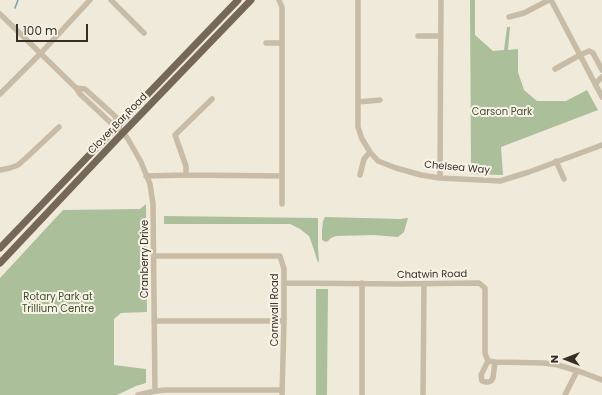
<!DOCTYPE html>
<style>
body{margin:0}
#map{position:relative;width:602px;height:395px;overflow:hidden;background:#f0eada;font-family:Poppins,sans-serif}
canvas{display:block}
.north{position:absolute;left:546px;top:339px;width:40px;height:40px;-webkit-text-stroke:3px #f8f3e6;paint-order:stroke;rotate:270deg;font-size:11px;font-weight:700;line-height:16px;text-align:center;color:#342e27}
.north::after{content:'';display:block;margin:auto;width:14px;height:18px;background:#342e27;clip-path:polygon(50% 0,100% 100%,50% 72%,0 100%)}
.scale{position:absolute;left:16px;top:24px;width:72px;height:18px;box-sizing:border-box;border:2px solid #342e27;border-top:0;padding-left:5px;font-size:12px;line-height:14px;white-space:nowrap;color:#342e27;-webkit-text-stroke:3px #f8f3e6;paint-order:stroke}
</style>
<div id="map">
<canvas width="602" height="395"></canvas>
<div class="north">N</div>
<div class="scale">100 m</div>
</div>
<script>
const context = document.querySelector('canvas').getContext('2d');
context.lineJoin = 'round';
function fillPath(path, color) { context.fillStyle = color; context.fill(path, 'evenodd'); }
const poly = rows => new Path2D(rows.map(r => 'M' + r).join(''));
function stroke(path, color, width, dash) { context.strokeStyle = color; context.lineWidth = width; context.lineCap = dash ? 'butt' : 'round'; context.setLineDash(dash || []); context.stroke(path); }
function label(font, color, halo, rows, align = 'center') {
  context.font = font + ' Poppins,sans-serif'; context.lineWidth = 4; context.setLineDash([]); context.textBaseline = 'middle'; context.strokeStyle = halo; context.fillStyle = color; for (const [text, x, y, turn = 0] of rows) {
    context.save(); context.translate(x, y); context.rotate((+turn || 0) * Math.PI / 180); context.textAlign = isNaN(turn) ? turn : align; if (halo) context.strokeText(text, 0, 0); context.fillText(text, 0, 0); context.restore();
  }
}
fillPath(poly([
 [470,0,475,0,475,35,493,51,504,50,507,27,510,27,508,50,518,49,518,72,524,90,537,101,566,101,587,90,598,110,501,147,503,175,471,174],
 [146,204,147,312,121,313,114,319,114,365,146,369,146,383,136,386,117,395,0,395,0,278,63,210,140,209],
 [164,216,318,218,318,247,319,260,318,263,313,247,309,236,300,229,290,224,164,224],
 [325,217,400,219,408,218,404,232,398,237,374,235,336,236,331,238,328,241,326,242,322,240,322,230,323,221],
 [316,289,328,289,327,395,316,395]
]), '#abbf9a');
stroke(poly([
 [15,8,18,0]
]), '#79a0ad', 1.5);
stroke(poly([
 [111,0,144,33],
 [279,0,282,7,282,204],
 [358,0,358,127,362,139,370,152,378,161,396,168,421,175,440,178,500,181,529,172,602,145],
 [551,0,602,97],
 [0,14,76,88,80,94,111,123,115,123],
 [509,17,524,13,549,0],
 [418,36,441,36],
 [266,43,282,43],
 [555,69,580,55,589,51,593,53,602,70],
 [595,84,602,77],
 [76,88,85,89,116,117,115,123],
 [0,94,41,53,90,0],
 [358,102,380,100],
 [115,123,128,139,141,162,150,184,153,204,155,391],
 [556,161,564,179],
 [0,170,10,168,18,165,26,158,59,127],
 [186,175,186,166,175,135,212,99],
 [360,175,364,159,370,152],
 [146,176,186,175,282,176],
 [440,178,441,0],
 [154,256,280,256,284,269,284,321,282,395],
 [284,283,400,284,479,283,485,288,485,353,488,361,495,362,544,363,558,365,581,372,602,380],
 [362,283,362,395],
 [154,321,284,321],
 [488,361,481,375,482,381,485,382,488,382,491,381,493,378,495,362],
 [138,395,155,391,165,390,282,390],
 [423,395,424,284],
 [565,395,577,371]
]), '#c8bca6', 5.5);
stroke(poly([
 [0,248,238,0],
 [0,263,116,140,251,0]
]), '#766858', 7);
label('10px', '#3c522b', '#f8f3e6', [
 ["Carson Park",502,112],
 ["Rotary Park at",58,297],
 ["Trillium Centre",58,309]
]);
label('10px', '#342e27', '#f8f3e6', [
 ["Clover Bar Road",118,124,-46],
 ["Chelsea Way",457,168,5],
 ["Cranberry Drive",145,259,-90],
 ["Chatwin Road",432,275,-1],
 ["Cornwall Road",275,310,-90]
]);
</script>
